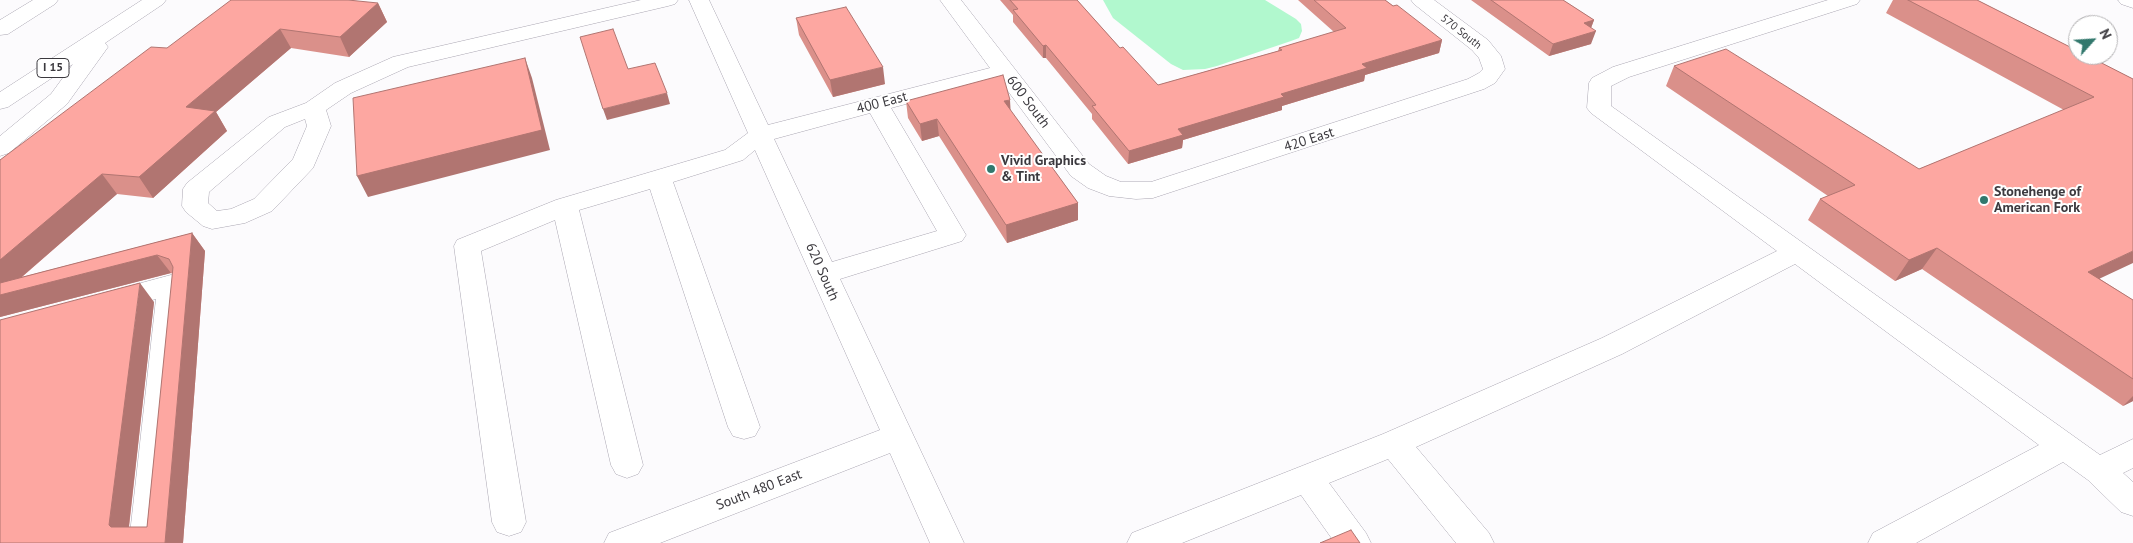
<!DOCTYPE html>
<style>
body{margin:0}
#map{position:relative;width:2133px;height:543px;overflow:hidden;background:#fcfbfd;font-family:"PT Sans",sans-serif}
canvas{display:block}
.north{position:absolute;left:2068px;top:15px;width:50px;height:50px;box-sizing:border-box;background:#fff;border:1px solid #b1b0b2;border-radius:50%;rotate:64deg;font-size:14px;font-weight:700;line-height:20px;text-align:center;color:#3b393e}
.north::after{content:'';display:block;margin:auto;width:18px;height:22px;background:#32786d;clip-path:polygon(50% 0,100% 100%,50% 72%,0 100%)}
</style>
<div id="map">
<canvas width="2133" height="543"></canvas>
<div class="north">N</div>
</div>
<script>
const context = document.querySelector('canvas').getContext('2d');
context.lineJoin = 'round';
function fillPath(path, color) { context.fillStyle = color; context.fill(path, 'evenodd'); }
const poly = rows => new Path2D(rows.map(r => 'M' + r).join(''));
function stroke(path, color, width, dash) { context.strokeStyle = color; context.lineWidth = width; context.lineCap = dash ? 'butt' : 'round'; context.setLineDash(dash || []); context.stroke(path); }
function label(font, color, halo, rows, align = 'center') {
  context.font = font + ' "PT Sans",sans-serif'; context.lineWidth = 4; context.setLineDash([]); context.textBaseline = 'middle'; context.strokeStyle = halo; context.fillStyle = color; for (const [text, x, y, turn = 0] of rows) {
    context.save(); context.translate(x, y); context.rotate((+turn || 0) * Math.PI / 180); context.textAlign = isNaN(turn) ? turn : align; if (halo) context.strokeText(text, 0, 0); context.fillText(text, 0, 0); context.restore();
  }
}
fillPath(poly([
 [1103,0,1265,0,1296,19,1301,24,1302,31,1299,38,1291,41,1217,66,1205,69,1183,70,1171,64,1113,18]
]), '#b1f8ce');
const minor = poly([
 [641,0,678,0,675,4,668,6,408,67,351,93,326,110,331,126,313,168,272,211,245,223,212,229,203,226,186,212,182,206,183,189,187,183,269,117,306,103,335,83,393,57,641,0],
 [305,119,307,126,293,159,254,199,231,209,217,211,208,203,209,192,285,127,305,119],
 [689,0,709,0,768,125,990,68,940,0,961,0,1089,164,1106,176,1121,182,1151,182,1468,79,1479,73,1483,69,1479,58,1472,50,1414,4,1411,0,1434,0,1488,40,1501,56,1505,69,1495,83,1484,89,1153,198,1136,199,1109,196,1088,188,1071,176,999,79,891,108,966,235,962,241,840,279,964,543,930,543,890,453,660,543,604,543,609,533,880,430,755,150,743,160,673,182,760,427,755,436,744,439,733,436,728,427,650,189,579,210,643,465,638,474,627,478,616,474,611,465,555,220,481,251,526,522,521,532,509,536,497,532,492,522,454,246,457,240,556,200,725,150,748,133,689,0],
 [870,113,937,231,832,262,774,139,870,113],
 [1828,0,1860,0,1857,4,1629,77,1611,86,1611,106,2100,455,2133,439,2133,468,2123,473,2133,482,2133,516,2121,512,2088,480,2063,462,1916,543,1868,543,1873,533,2039,445,1795,264,1622,354,1416,447,1489,533,1494,543,1456,543,1388,459,1329,483,1366,533,1371,543,1335,543,1301,495,1182,543,1127,543,1132,533,1383,434,1602,338,1777,251,1591,113,1587,108,1589,83,1592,78,1613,67,1828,0],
 [2118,0,2133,0,2133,8,2121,4,2118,0],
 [171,275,181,278,185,285,163,543,129,543,156,299,110,311,100,308,96,301,100,294,171,275]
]);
const highway = poly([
 [33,0,58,0,55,4,8,34,0,35,0,20,33,0],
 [142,0,166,0,163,4,105,43,108,47,67,104,9,153,0,156,0,136,51,94,73,64,8,107,0,109,0,92,142,0]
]);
stroke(minor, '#aaa6b2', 1);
stroke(highway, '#aaa6b2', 1);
fillPath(minor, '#fff');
fillPath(highway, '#fff');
fillPath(poly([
 [1000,0,1077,0,1120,48,1158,85,1278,51,1279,48,1334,32,1298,0,1385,0,1442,40,1439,53,1365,75,1364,81,1282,106,1282,110,1183,140,1182,148,1128,164,1092,119,1092,114,1046,58,1043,58,1013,22,1013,15],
 [1471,0,1563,0,1594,20,1591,28,1591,44,1549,56],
 [1893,0,1977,0,2133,79,2100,279,2133,300,2133,401,2123,406,1922,269,1895,281,1808,220,1820,199,1828,196,1666,86,1674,66,1919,169,2064,110,1886,13],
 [378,3,387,22,349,57,291,48,216,112,227,131,153,198,117,194,22,277,192,233,205,251,183,543,0,543,154,302,129,527,147,527,173,274,171,273,0,317,0,160,167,48],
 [796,18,885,84,833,97,799,35],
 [906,101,1010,110,1078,203,1078,220,1007,243,939,136,922,141,908,118]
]), '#da908a');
fillPath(poly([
 [378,3,387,22,349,57,340,37],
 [1594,20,1589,33,1584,23],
 [280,29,291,48,216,112,227,131,153,198,139,177,186,107],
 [1596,31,1591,44,1549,56,1553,44],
 [1442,40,1439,53,1365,75,1364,81,1282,106,1282,110,1183,140,1182,148,1128,164,1129,151,1178,129,1281,94,1362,64],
 [1046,45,1046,58,1043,58,1043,46],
 [525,58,532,78,550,150,368,197,357,176],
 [883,67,885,84,833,97,830,80],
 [667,93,670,104,607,120,603,109],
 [1010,100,1011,117,1004,101],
 [937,119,939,136,922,141,920,124],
 [102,174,117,194,2,294,0,292,0,260],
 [1078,203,1078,220,1007,243,1006,225],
 [192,233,205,251,183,543,165,543],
 [1937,248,1922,269,1895,281,1909,260],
 [2133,251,2133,263,2071,292,2088,272],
 [157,255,171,273,0,317,0,295],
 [140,283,154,302,127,543,109,525],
 [2133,396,2133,401,2123,406]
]), '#b17571');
const building = poly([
 [231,0,348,0,378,3,340,37,280,29,186,107,215,111,139,177,102,174,0,260,0,160,151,47,167,48,231,0],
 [1010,0,1077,0,1120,48,1123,47,1158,85,1282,50,1279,48,1346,28,1314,0,1385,0,1393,6,1397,5,1442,40,1362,64,1367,68,1281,94,1284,97,1178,129,1183,135,1129,151,1092,106,1096,105,1046,45,1043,46,1013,10,1018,9,1010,0],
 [1491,0,1563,0,1594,20,1584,23,1596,31,1553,44,1491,0],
 [1908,0,1977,0,2078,51,2078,55,2086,55,2133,79,2133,251,2088,272,2133,300,2133,379,1937,248,1909,260,1820,199,1855,185,1674,66,1726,49,1919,169,2094,97,1908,0],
 [846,7,883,67,830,80,796,18,846,7],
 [613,29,628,69,655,63,667,93,603,109,580,37,613,29],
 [525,58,542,130,357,176,353,98,525,58],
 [1003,75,1010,100,1004,101,1078,203,1006,225,937,119,920,124,906,101,1003,75],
 [192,233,165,543,0,543,0,320,140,283,109,525,111,527,147,527,173,267,169,259,157,255,0,295,0,283,192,233],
 [1351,530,1360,543,1320,543,1351,530]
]);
fillPath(building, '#fda7a1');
stroke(building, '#b17571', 1);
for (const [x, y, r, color] of [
 [991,169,5,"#32786d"],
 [1984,200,5,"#32786d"]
]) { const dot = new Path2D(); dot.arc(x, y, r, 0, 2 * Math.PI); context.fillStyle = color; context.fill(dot); stroke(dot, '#fff', 2); }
label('11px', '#3b393e', '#fff', [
 ["570 South",1461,32,38]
]);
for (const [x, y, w] of [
 [53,68,32]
]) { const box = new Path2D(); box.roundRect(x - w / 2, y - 9.5, w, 19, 4); context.fillStyle = '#fff'; context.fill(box); stroke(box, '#3b393e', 1); }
label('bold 12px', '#3b393e', null, [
 ["I 15",53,68]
]);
label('14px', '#3b393e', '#fff', [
 ["600 South",1028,102,53],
 ["400 East",882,103,-15],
 ["420 East",1309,140,-18],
 ["620 South",822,272,66],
 ["South 480 East",759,490,-21]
]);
label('bold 14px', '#3b393e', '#fff', [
 ["Vivid Graphics",1001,161],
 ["& Tint",1001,177],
 ["Stonehenge of",1994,192],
 ["American Fork",1994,208]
], 'left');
</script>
